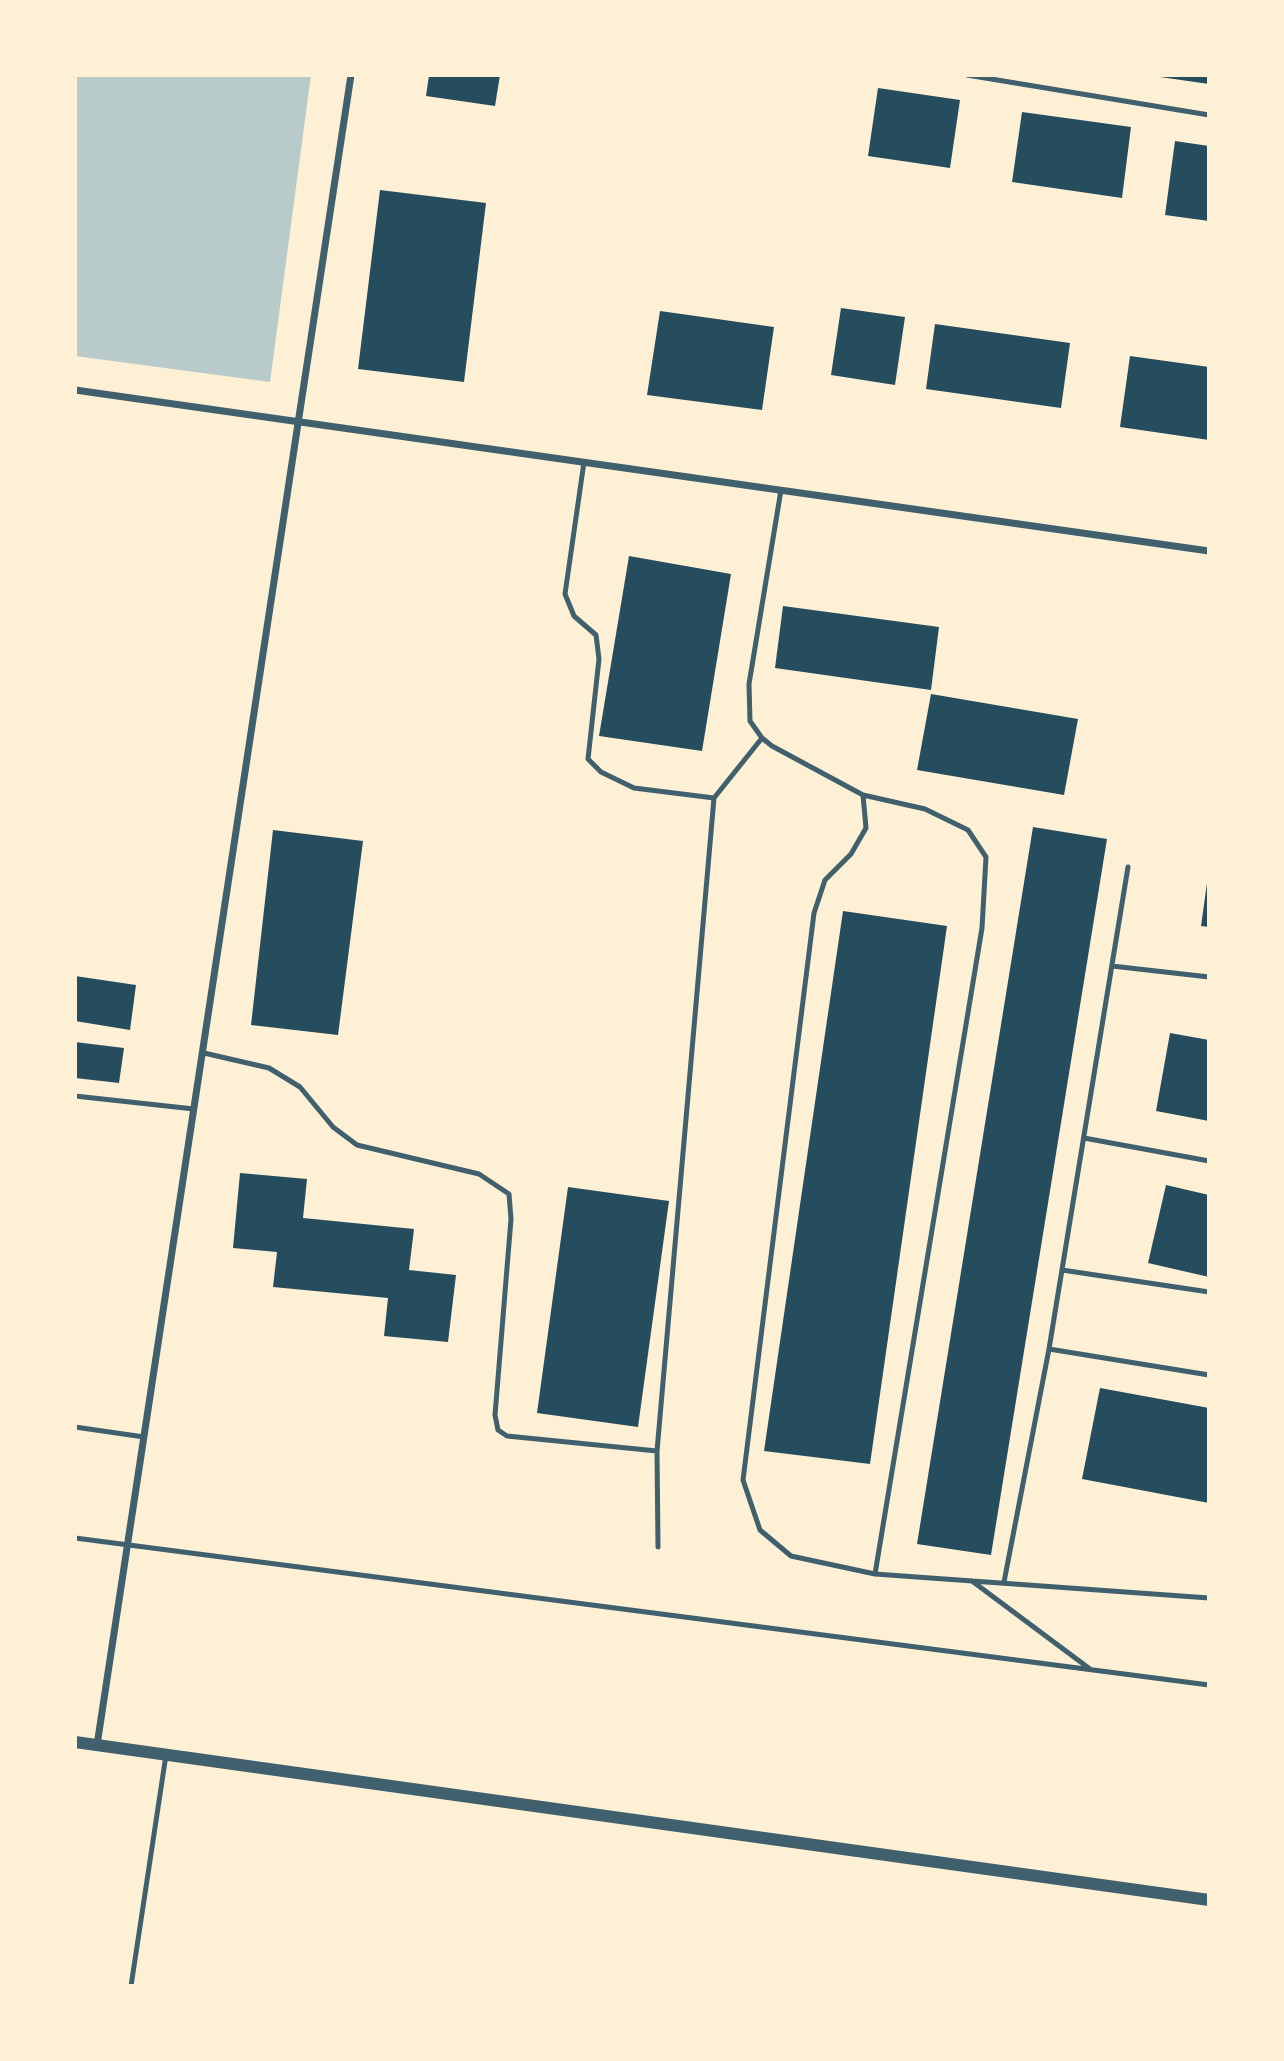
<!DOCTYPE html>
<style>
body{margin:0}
#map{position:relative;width:1284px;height:2061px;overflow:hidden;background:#fdf0d5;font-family:"Source Sans 3",sans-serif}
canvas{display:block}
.frame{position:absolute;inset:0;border:77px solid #fdf0d5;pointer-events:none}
</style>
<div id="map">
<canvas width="1284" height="2061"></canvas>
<div class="frame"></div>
</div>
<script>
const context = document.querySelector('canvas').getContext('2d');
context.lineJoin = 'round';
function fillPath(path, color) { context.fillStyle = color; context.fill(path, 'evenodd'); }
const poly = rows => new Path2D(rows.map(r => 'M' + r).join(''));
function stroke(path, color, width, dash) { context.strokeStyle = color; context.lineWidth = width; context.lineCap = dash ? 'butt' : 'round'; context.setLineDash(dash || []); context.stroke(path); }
fillPath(poly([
 [75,75,311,75,270,382,75,356]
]), '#b9caca');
fillPath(poly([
 [429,75,500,75,495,106,426,96],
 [1160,75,1209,75,1209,84,1160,77],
 [878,88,960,100,950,168,868,156],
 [1022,112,1131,127,1122,198,1012,182],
 [1175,141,1209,146,1209,221,1165,215],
 [380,190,486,203,464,382,358,369],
 [841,308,905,317,895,385,831,375],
 [660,311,774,327,762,410,647,395],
 [935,324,1070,343,1061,408,926,389],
 [1130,356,1209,367,1209,440,1120,427],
 [629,556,731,574,702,751,599,736],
 [783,606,939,627,931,690,775,668],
 [931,694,1078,719,1064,795,917,770],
 [1033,827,1107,839,991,1555,917,1544],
 [273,830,363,841,338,1035,251,1025],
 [1207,883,1209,883,1209,927,1201,926],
 [843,911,947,926,870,1464,764,1451],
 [75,976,136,985,130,1030,75,1021],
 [1170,1033,1209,1040,1209,1121,1156,1111],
 [75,1042,124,1048,119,1083,75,1078],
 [240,1173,307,1179,303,1218,414,1229,409,1270,456,1275,448,1342,384,1336,388,1298,273,1287,277,1252,233,1248],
 [1166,1185,1209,1195,1209,1277,1148,1263],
 [568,1187,669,1201,638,1427,537,1413],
 [1100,1388,1209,1408,1209,1503,1082,1479]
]), '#264d5e');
stroke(poly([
 [967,75,1209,115],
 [584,462,565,594,574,616,596,635,599,659,588,759,601,772,634,788,714,798,657,1451,658,1547],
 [781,490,749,684,750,721,762,738,772,746,863,795,866,828,851,854,825,880,814,913,743,1480,760,1530,791,1556,875,1574,1209,1598],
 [863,795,925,809,968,830,986,857,982,928,875,1574],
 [714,798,762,738],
 [1112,966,1209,977],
 [204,1053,269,1068,300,1087,333,1127,357,1145,479,1174,509,1194,511,1219,495,1415,498,1430,507,1436,657,1451],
 [75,1096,194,1109],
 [1084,1138,1209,1161],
 [1062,1270,1209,1292],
 [1049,1349,1209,1375],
 [75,1427,144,1437],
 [75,1538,1209,1685],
 [972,1581,1090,1669],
 [1004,1582,1049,1349,1128,867],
 [131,1986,166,1755]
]), '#3f606c', 5);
stroke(poly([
 [75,390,1209,551],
 [97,1745,351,75]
]), '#3f606c', 7);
stroke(poly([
 [75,1742,1209,1900]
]), '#3f606c', 12);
</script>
